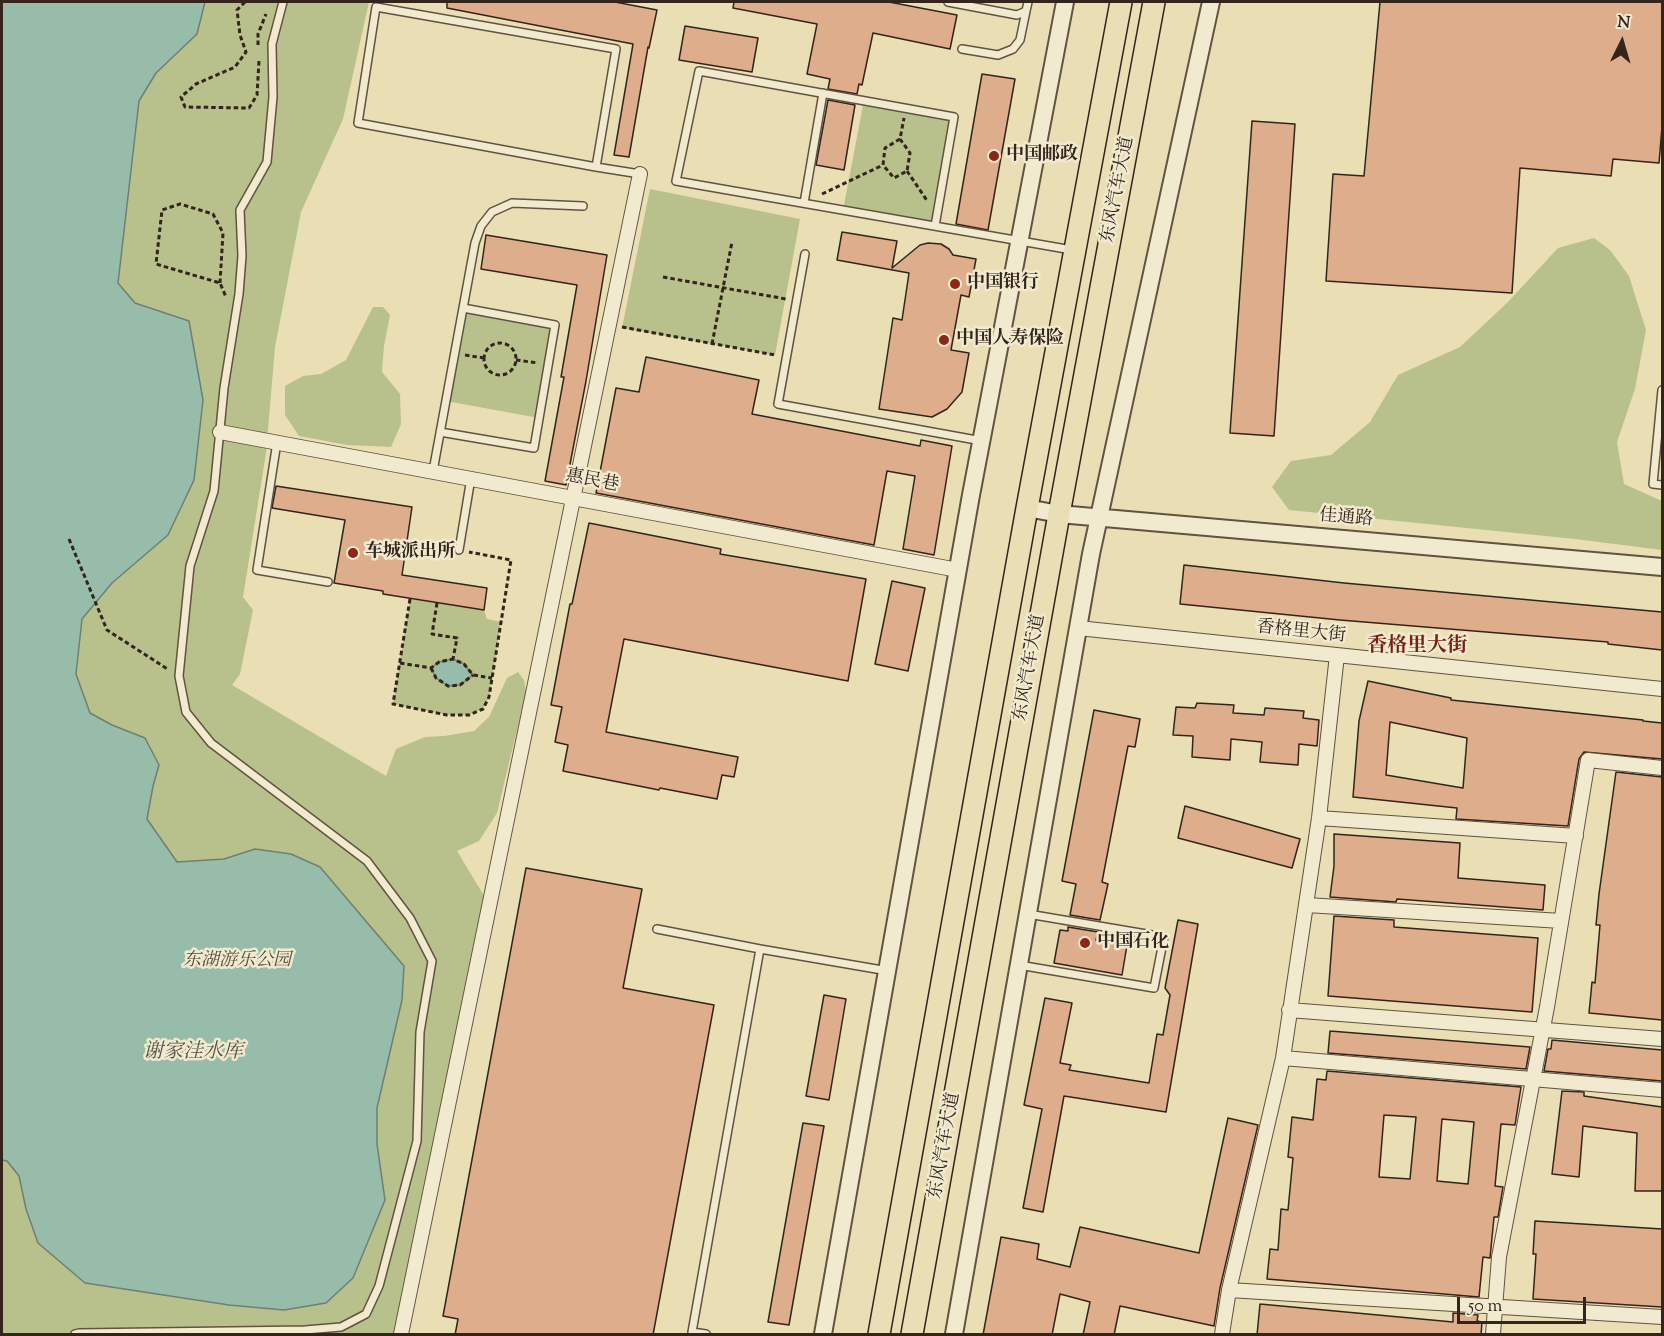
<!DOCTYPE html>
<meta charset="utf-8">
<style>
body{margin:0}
#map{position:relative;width:1664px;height:1336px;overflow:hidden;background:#eadeb4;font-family:"Sorts Mill Goudy",serif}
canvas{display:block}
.frame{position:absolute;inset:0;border:3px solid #33241c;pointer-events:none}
.north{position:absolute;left:1592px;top:12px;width:60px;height:60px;-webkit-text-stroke:4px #f1eace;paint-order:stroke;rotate:5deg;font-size:16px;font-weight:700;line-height:24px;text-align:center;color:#33241c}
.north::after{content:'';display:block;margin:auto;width:21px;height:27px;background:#33241c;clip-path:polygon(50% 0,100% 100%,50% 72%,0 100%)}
.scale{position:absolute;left:1457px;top:1297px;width:129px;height:27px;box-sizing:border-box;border:3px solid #33241c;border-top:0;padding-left:8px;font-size:18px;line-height:21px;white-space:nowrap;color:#33241c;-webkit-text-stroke:4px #f1eace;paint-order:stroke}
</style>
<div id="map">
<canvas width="1664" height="1336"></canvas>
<div class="frame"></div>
<div class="north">N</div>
<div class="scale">50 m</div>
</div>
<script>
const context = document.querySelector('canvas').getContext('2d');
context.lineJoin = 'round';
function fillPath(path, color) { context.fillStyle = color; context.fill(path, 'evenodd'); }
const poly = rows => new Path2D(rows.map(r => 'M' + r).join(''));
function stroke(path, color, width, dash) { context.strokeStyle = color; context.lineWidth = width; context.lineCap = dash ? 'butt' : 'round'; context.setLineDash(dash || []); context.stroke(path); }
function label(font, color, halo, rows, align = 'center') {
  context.font = font + ' "Sorts Mill Goudy","Noto Serif SC",serif'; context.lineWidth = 5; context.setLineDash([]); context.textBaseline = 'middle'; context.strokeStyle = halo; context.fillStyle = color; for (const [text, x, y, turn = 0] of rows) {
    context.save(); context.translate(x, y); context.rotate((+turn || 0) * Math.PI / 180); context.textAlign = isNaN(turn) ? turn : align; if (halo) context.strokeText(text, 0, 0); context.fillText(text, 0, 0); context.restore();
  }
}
fillPath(poly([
 [2,2,369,2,343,119,301,212,275,347,266,453,243,597,253,610,240,674,232,685,386,776,396,749,425,737,444,736,474,731,489,717,507,678,518,672,524,680,526,692,497,813,479,841,457,851,489,904,401,1334,2,1334],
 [864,100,954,117,935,226,843,210],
 [650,189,800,219,775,355,622,328],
 [1594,238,1610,250,1629,276,1646,330,1635,389,1617,442,1624,484,1662,501,1662,550,1575,539,1289,510,1272,487,1291,461,1331,455,1370,422,1398,375,1460,347,1508,302,1558,248],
 [373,307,383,307,390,315,384,346,382,372,400,394,401,424,391,447,347,445,299,436,285,415,285,386,303,376,321,374,346,360],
 [463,308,555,325,539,418,446,401],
 [410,599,484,610,487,619,501,622,489,697,483,709,469,715,447,715,393,704]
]), '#b8c18c');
const water = poly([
 [2,2,205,2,197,34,156,73,139,101,118,283,135,303,189,321,203,400,194,480,168,535,112,583,82,619,76,674,90,713,112,725,145,738,159,765,153,786,147,819,177,862,224,859,255,849,291,854,320,867,404,966,402,1000,377,1108,377,1144,385,1200,353,1278,326,1303,284,1310,229,1305,85,1283,38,1243,26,1209,19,1176,7,1161,2,1160,2,2],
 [453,659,464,664,473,675,460,685,448,686,436,678,431,668,439,662,453,659]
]);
fillPath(water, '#98bcaa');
stroke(water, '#707f71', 1.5);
const building = poly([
 [447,2,615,2,657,10,649,48,648,47,629,157,614,155,633,44,447,8,447,2],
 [734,2,889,2,957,15,950,49,873,33,862,85,859,84,857,94,828,89,830,79,807,74,817,24,733,8,734,2],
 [1380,2,1662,2,1662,127,1659,163,1613,159,1611,176,1520,168,1512,293,1326,281,1333,174,1364,176,1380,2],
 [685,26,758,38,752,72,679,60,685,26],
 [982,74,1015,79,988,230,956,224,982,74],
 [828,100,855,105,844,170,816,165,828,100],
 [1252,121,1295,124,1274,436,1230,433,1252,121],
 [842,232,897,241,892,268,920,245,928,243,941,244,949,249,953,255,976,259,969,297,961,295,951,350,969,353,962,392,947,409,932,417,879,409,893,318,902,320,909,273,837,260,842,232],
 [486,235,607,255,586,381,566,485,545,481,564,377,561,377,577,285,481,269,486,235],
 [646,357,759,380,752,414,920,446,921,440,952,446,934,555,903,549,915,476,887,471,874,545,596,493,616,388,639,392,646,357],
 [276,486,412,507,402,575,487,588,484,610,383,594,383,591,334,583,345,520,272,508,276,486],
 [589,523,721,549,720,554,866,579,848,681,624,639,606,732,738,757,734,777,722,775,717,799,660,788,659,790,563,771,568,745,555,742,562,707,551,705,570,604,572,604,589,523],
 [1184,565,1344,583,1662,612,1662,650,1608,644,1608,642,1340,620,1180,604,1184,565],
 [892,581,925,588,908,671,875,664,892,581],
 [1368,681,1451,698,1451,700,1643,720,1643,721,1662,723,1662,759,1584,752,1579,759,1568,826,1456,819,1457,808,1353,797,1359,721,1368,681],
 [1390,722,1467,738,1463,788,1386,775,1390,722],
 [1197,703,1234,705,1233,713,1264,715,1265,708,1304,711,1303,718,1319,720,1317,746,1299,744,1298,765,1260,762,1262,742,1231,739,1230,760,1192,757,1193,736,1173,735,1176,707,1195,708,1197,703],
 [1094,710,1140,719,1135,747,1128,746,1102,882,1108,884,1100,920,1070,915,1076,884,1062,881,1094,710],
 [1616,772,1662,777,1662,1020,1589,1013,1592,982,1595,983,1600,925,1596,925,1599,894,1616,772],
 [1185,806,1300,839,1292,868,1178,838,1185,806],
 [1334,834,1460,843,1458,878,1545,885,1543,910,1397,899,1396,902,1330,897,1334,866,1334,834],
 [526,868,642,889,623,988,714,1005,653,1335,455,1335,458,1319,443,1316,526,868],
 [1334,916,1394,920,1394,927,1538,938,1532,1012,1328,996,1334,916],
 [1178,920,1198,924,1166,1112,1064,1096,1043,1212,1023,1208,1042,1109,1024,1105,1045,998,1072,1003,1060,1063,1071,1065,1069,1070,1149,1083,1157,1034,1163,1035,1170,995,1165,988,1178,920],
 [1068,927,1098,932,1096,940,1127,945,1122,975,1054,963,1060,930,1068,931,1068,927],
 [824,995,846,999,829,1100,806,1096,824,995],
 [1330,1031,1530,1047,1526,1069,1328,1053,1330,1031],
 [1552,1040,1662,1050,1662,1081,1544,1071,1548,1049,1551,1049,1552,1040],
 [1327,1071,1521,1087,1515,1125,1501,1124,1495,1186,1503,1187,1498,1217,1494,1217,1490,1258,1483,1257,1479,1297,1267,1279,1270,1249,1278,1250,1281,1209,1288,1210,1293,1158,1288,1157,1292,1117,1313,1120,1317,1079,1326,1080,1327,1071],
 [1384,1115,1416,1117,1410,1179,1379,1177,1384,1115],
 [1442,1119,1474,1122,1468,1184,1437,1181,1442,1119],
 [1562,1091,1584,1092,1584,1096,1662,1107,1662,1191,1635,1191,1637,1133,1583,1126,1579,1177,1552,1174,1562,1091],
 [1228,1118,1258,1125,1220,1288,1214,1326,1120,1306,1114,1335,1083,1335,1090,1302,1060,1294,1052,1335,983,1335,1001,1237,1039,1244,1037,1259,1070,1267,1080,1227,1199,1253,1228,1118],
 [803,1123,824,1126,789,1325,768,1322,803,1123],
 [1535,1221,1662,1229,1662,1307,1533,1299,1536,1254,1533,1254,1535,1221],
 [1260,1304,1453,1322,1453,1313,1478,1315,1477,1321,1482,1322,1481,1335,1257,1335,1260,1304]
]);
fillPath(building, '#ddad8c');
stroke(building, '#33241c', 1.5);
const service = poly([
 [948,2,1017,15,1026,11,1028,2],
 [962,49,998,55,1013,49,1020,40,1026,11],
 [596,167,616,49,376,7,358,123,596,167,640,174],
 [804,203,823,93],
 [935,226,954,117,699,71,676,181,1072,250],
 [805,254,778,404,982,441],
 [1662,390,1653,484,1662,485],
 [440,432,534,448,555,325,463,308],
 [277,442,257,570,328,582],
 [433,471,475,243,481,226,492,212,512,203,583,206],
 [459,550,471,478],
 [657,929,760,949],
 [1019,965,1154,988,1164,937,1028,914],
 [75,1334,79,1333,305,1330,341,1327,366,1314,379,1286,417,1141,420,1032,432,961,410,918,367,861,211,743,186,712,179,676,190,566,214,491,224,388,239,294,242,256,240,210,267,162,273,97,272,44,283,2],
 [706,1334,692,1332,760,949,888,971]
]);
const minor = poly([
 [220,432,958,570],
 [1078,628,1662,689],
 [1319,818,1576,836],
 [1307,905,1561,921],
 [1289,1010,1662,1039],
 [1283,1058,1662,1090],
 [1229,1290,1662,1317],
 [401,1334,640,174],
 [1222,1334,1229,1290,1283,1058,1319,818,1337,655],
 [1493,1334,1499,1257,1547,1007,1588,760,1662,768]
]);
const tertiary = poly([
 [1027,508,1059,514,1662,567],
 [823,1334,971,495,1065,2],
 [954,1334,1091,554,1211,2]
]);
const primary = poly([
 [879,1334,1027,508,1121,2],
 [912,1334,1059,514,1154,2]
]);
stroke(service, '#615242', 10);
stroke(minor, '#615242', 16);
stroke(tertiary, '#615242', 20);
stroke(primary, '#33241c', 24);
stroke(poly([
 [245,2,237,10,240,35,246,52,235,67,196,84,181,97,185,107,249,108,257,95,259,61],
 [258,45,258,34,266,14],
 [900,139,885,148,883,165,894,178,907,171,910,153,900,139,904,118],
 [907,171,928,202],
 [822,194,883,165],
 [663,277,786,299],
 [220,283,223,233,213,214,180,204,162,210,156,264,220,283,226,297],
 [622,327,775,355],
 '484 359a16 16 0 1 1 32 0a16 16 0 1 1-32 0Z',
 [712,344,732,242],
 [465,355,484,358],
 [516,360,538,363],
 [69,539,107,630,169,670],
 [410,599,393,704,447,715,469,715,483,709,489,697,511,560,469,552],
 [437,603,432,634,457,638,453,659],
 [400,663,431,668,439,662,453,659,464,664,473,675,492,678],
 [431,668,436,678,448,686,460,685,473,675]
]), '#33241c', 3, [4.5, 3]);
stroke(service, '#f1eace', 7);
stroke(minor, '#f1eace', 14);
stroke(tertiary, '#f1eace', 16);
stroke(primary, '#eadeb4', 21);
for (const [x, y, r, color] of [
 [994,156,6,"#8f2418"],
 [955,284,6,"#8f2418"],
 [944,340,6,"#8f2418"],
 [353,553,6,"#8f2418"],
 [1085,943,6,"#8f2418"]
]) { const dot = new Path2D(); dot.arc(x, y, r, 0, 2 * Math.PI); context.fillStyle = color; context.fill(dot); stroke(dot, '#f1eace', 2); }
label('bold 18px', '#33241c', '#f1eace', [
 ["中国邮政",1006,156],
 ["中国银行",967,284],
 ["中国人寿保险",956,340],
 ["车城派出所",365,553],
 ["中国石化",1097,943]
], 'left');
label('18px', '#33241c', '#f1eace', [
 ["东风汽车大道",1119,190,-79],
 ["惠民巷",592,482,11],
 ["佳通路",1346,519,5],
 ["香格里大街",1301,633,6],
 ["东风汽车大道",1031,668,-80],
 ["东风汽车大道",946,1146,-80]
]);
label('italic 18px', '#544b38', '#f1eace', [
 ["东湖游乐公园",237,962]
]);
label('bold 20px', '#7a1f14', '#f1eace', [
 ["香格里大街",1417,648]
]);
label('italic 20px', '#515247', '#f1eace', [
 ["谢家洼水库",193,1054]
]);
</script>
